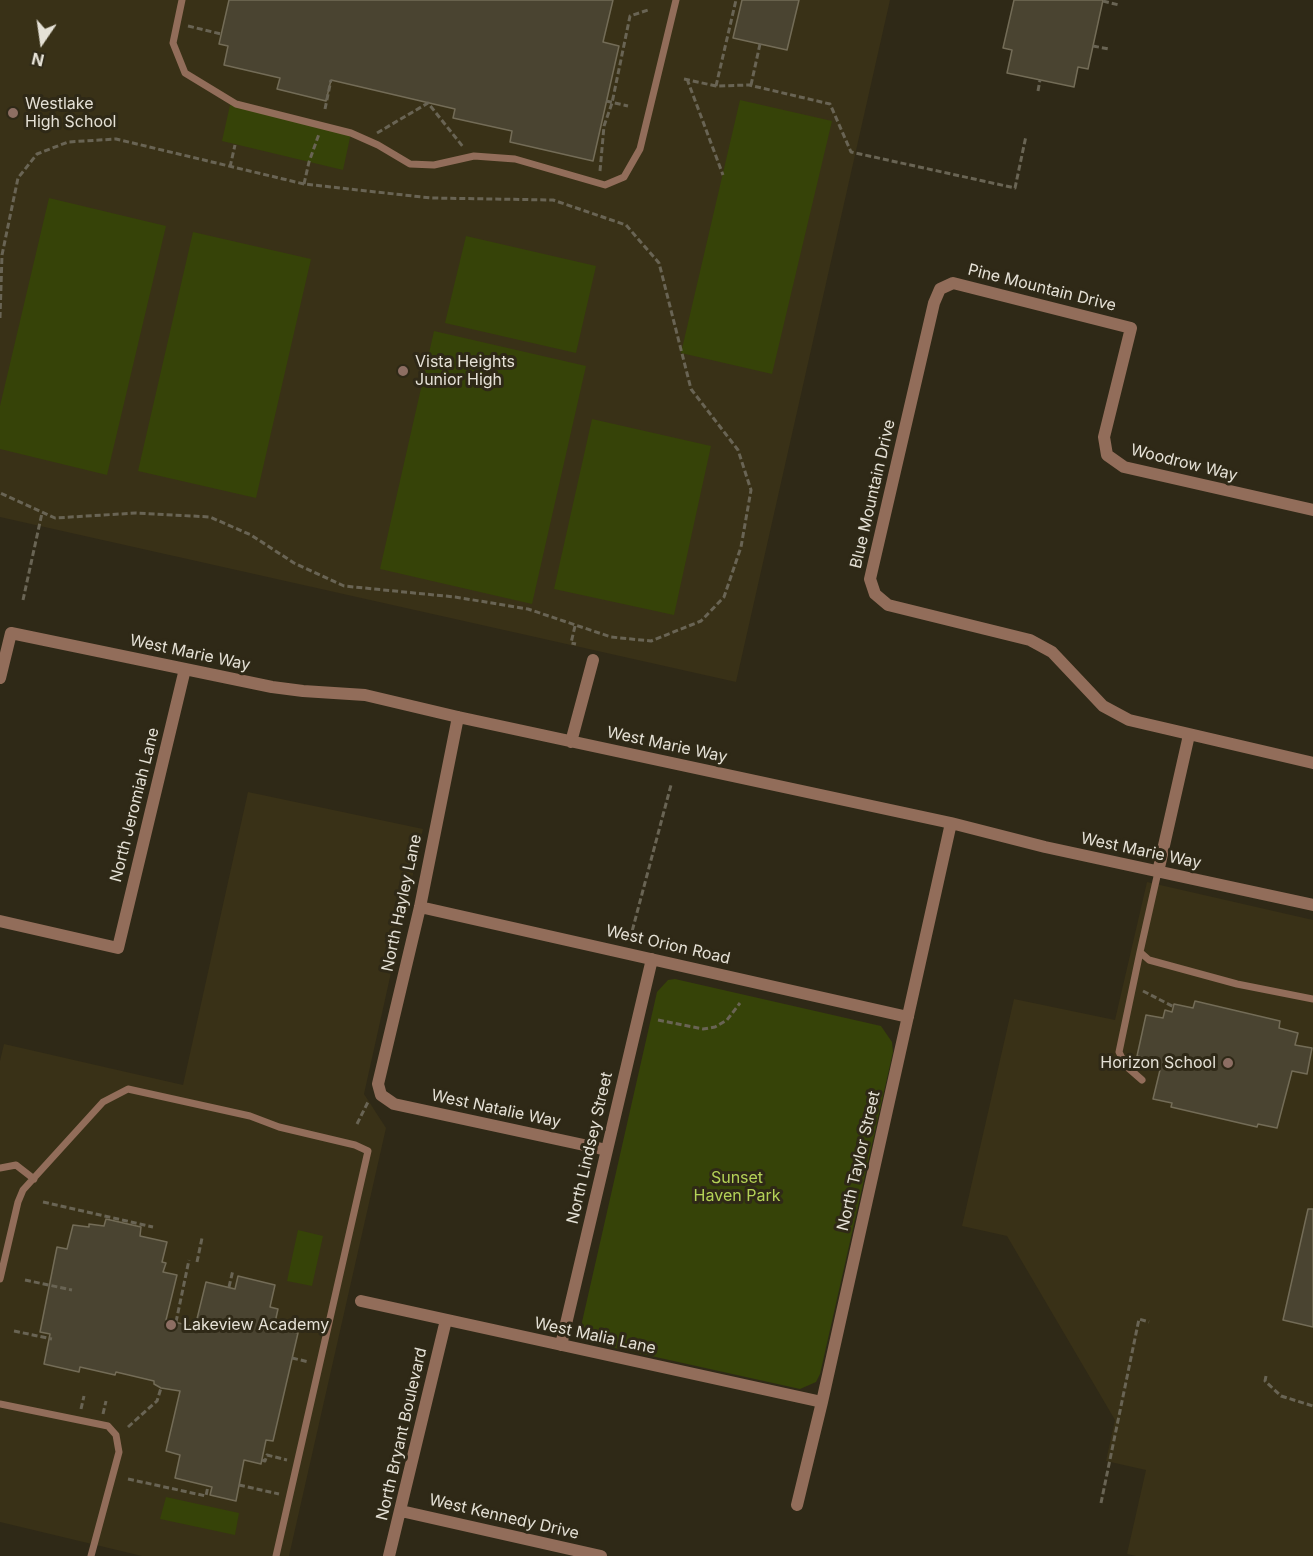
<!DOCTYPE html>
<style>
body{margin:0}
#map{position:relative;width:1313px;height:1556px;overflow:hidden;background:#2f2917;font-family:Inter,sans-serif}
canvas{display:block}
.north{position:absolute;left:12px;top:12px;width:60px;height:60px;-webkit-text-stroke:4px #2f2917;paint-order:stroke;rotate:193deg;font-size:16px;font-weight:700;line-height:24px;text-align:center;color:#e5e1d6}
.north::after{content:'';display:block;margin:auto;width:21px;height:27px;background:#e5e1d6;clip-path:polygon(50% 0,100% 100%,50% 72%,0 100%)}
</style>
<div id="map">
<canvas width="1313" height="1556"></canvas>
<div class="north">N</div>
</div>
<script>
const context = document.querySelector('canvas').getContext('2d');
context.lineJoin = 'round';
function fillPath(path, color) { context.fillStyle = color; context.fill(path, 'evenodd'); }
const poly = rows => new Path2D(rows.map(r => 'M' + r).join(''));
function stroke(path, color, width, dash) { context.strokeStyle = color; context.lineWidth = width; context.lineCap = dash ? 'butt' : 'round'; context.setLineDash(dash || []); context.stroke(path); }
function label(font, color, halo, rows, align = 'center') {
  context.font = font + ' Inter,sans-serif'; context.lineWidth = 6; context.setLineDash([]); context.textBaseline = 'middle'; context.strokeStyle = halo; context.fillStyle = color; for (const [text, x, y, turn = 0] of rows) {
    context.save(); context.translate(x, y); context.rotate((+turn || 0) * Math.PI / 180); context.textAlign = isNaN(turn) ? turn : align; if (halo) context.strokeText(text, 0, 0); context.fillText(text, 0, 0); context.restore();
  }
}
fillPath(poly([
 [0,0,890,0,736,682,0,517],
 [248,792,423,829,364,1094,386,1128,289,1556,142,1556,0,1522,0,1061,4,1044,183,1085],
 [1147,882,1313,920,1313,1556,1136,1556,1127,1554,1146,1470,1106,1461,1115,1420,1007,1236,962,1226,1014,999,1115,1020]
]), '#393117');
fillPath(poly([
 [740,100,832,121,772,374,681,353],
 [230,105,351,133,343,170,222,141],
 [49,198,166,226,107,475,0,449,0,406],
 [193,232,311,259,256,498,138,471],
 [466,236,596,266,576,353,445,323],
 [434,331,586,366,532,604,380,569],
 [592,419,711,446,674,615,554,589],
 [675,979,881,1026,892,1042,893,1052,820,1374,816,1382,800,1389,597,1344,590,1340,583,1331,582,1322,657,992,668,980],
 [298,1230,323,1236,312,1286,287,1281],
 [166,1497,239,1513,235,1535,160,1519]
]), '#364308');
const building = poly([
 [229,0,613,0,603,42,619,46,593,161,510,142,512,131,453,118,455,109,331,80,326,101,277,89,280,78,224,65,228,46,219,44,229,0],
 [742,0,799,0,787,50,733,38,742,0],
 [1014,0,1103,0,1088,69,1078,67,1074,87,1007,73,1012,50,1003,48,1014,0],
 [1195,1001,1280,1021,1279,1028,1298,1033,1295,1045,1312,1048,1307,1074,1292,1071,1277,1128,1258,1124,1257,1127,1171,1107,1172,1103,1153,1099,1160,1070,1158,1069,1159,1061,1137,1056,1146,1015,1163,1018,1165,1010,1172,1012,1174,1004,1193,1008,1195,1001],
 [1308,1209,1313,1209,1313,1327,1283,1320,1308,1209],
 [106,1219,141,1227,140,1236,167,1242,162,1262,166,1263,163,1272,177,1275,166,1320,195,1327,206,1282,235,1289,238,1276,275,1285,270,1307,278,1309,274,1327,298,1333,273,1441,266,1440,261,1464,244,1460,236,1501,210,1495,212,1487,175,1478,180,1455,166,1451,180,1391,161,1388,154,1384,154,1381,116,1372,115,1375,80,1367,79,1372,44,1364,50,1334,40,1332,57,1247,67,1249,73,1225,89,1227,89,1224,104,1226,106,1219]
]);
fillPath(building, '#4a4431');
stroke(building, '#736c57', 1.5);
stroke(poly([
 [1103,1,1119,5],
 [188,26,221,34],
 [1093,46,1109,49],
 [684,79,716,86,749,85,830,104,851,152,1015,188,1026,136],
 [687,79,723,175],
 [751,85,760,44],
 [716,86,736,0],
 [1038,91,1040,80],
 [606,101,628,106],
 [325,109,331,80],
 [377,133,428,103,464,148],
 [230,167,235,145],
 [600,171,604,126,612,103,630,16,648,10],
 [304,184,309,162,319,134],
 [0,318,2,255,18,178,37,154,68,142,116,139,304,184,431,198,553,200,626,225,659,263,691,389,738,450,751,490,741,547,724,597,701,621,651,641,611,637,528,609,455,597,344,586,294,563,251,535,210,517,136,513,55,518,0,493],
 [23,600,42,513],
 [575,626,571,643,576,644],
 [630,939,671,785],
 [1143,991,1174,1007],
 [658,1020,703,1029,715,1027,727,1020,740,1003],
 [357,1124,369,1100],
 [43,1202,153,1227],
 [197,1262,202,1238],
 [25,1280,72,1290],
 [229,1287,233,1270],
 [176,1322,189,1260],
 [14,1331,52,1339],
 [292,1358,309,1362],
 [1266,1376,1265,1381,1281,1396,1313,1406],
 [81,1409,84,1396],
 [103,1414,106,1401],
 [128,1427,157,1401,161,1388],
 [262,1460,265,1461,267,1455,287,1460],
 [128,1479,206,1496,208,1486],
 [239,1485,279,1494],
 [1101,1503,1139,1319,1149,1322]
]), '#696454', 3, [6, 3]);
stroke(poly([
 [182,0,173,43,185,73,236,104,351,133,378,145,410,164,434,165,474,156,515,159,605,185,624,177,640,149,676,0],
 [1158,872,1140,952,1149,960,1237,984,1313,999],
 [1140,952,1119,1052,1126,1066,1142,1080],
 [0,1168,16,1165,34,1179],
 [0,1279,18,1202,23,1190,103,1102,128,1089,250,1116,279,1127,355,1145,368,1151,276,1556],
 [0,1404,108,1426,116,1435,119,1452,91,1556]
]), '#926d5a', 7);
stroke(poly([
 [1313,510,1124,467,1107,455,1104,437,1131,328,953,283,940,289,934,303,870,579,875,594,888,605,1030,640,1052,652,1103,706,1129,720,1313,763],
 [0,678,11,633,272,687,303,691,365,695,458,717,951,823,1045,847,1313,905],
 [458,717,420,907,378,1084,381,1095,394,1104,607,1150],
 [571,742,593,660],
 [1158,872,1189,735],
 [420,907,908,1017],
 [0,921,118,948,185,669],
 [361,1301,822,1402],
 [561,1345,652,959],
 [797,1505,822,1402,951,823],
 [401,1511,601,1556],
 [389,1556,446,1320]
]), '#926d5a', 12);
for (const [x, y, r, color] of [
 [13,113,6,"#8d6e63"],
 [403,371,6,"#8d6e63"],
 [1228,1063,6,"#8d6e63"],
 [171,1325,6,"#8d6e63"]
]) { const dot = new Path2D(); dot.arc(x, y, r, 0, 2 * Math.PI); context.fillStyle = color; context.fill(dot); stroke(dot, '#2f2917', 2); }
label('16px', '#e5e1d6', '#2f2917', [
 ["Westlake",25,104],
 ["High School",25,122],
 ["Vista Heights",415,362],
 ["Junior High",415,380],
 ["Horizon School",1216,1063,"right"],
 ["Lakeview Academy",183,1325]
], 'left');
label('16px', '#e5e1d6', '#2f2917', [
 ["Pine Mountain Drive",1042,288,14],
 ["Woodrow Way",1184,463,14],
 ["Blue Mountain Drive",873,494,-77],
 ["West Marie Way",190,653,12],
 ["West Marie Way",667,745,12],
 ["North Jeromiah Lane",135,805,-76],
 ["West Marie Way",1141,851,12],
 ["North Hayley Lane",402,903,-78],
 ["West Orion Road",668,945,13],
 ["West Natalie Way",496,1109,12],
 ["North Lindsey Street",590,1148,-77],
 ["North Taylor Street",859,1161,-77],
 ["West Malia Lane",595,1336,12],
 ["North Bryant Boulevard",402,1434,-77],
 ["West Kennedy Drive",504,1517,13]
]);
label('16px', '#b4d257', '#2f2917', [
 ["Sunset",737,1178],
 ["Haven Park",737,1196]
]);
</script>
